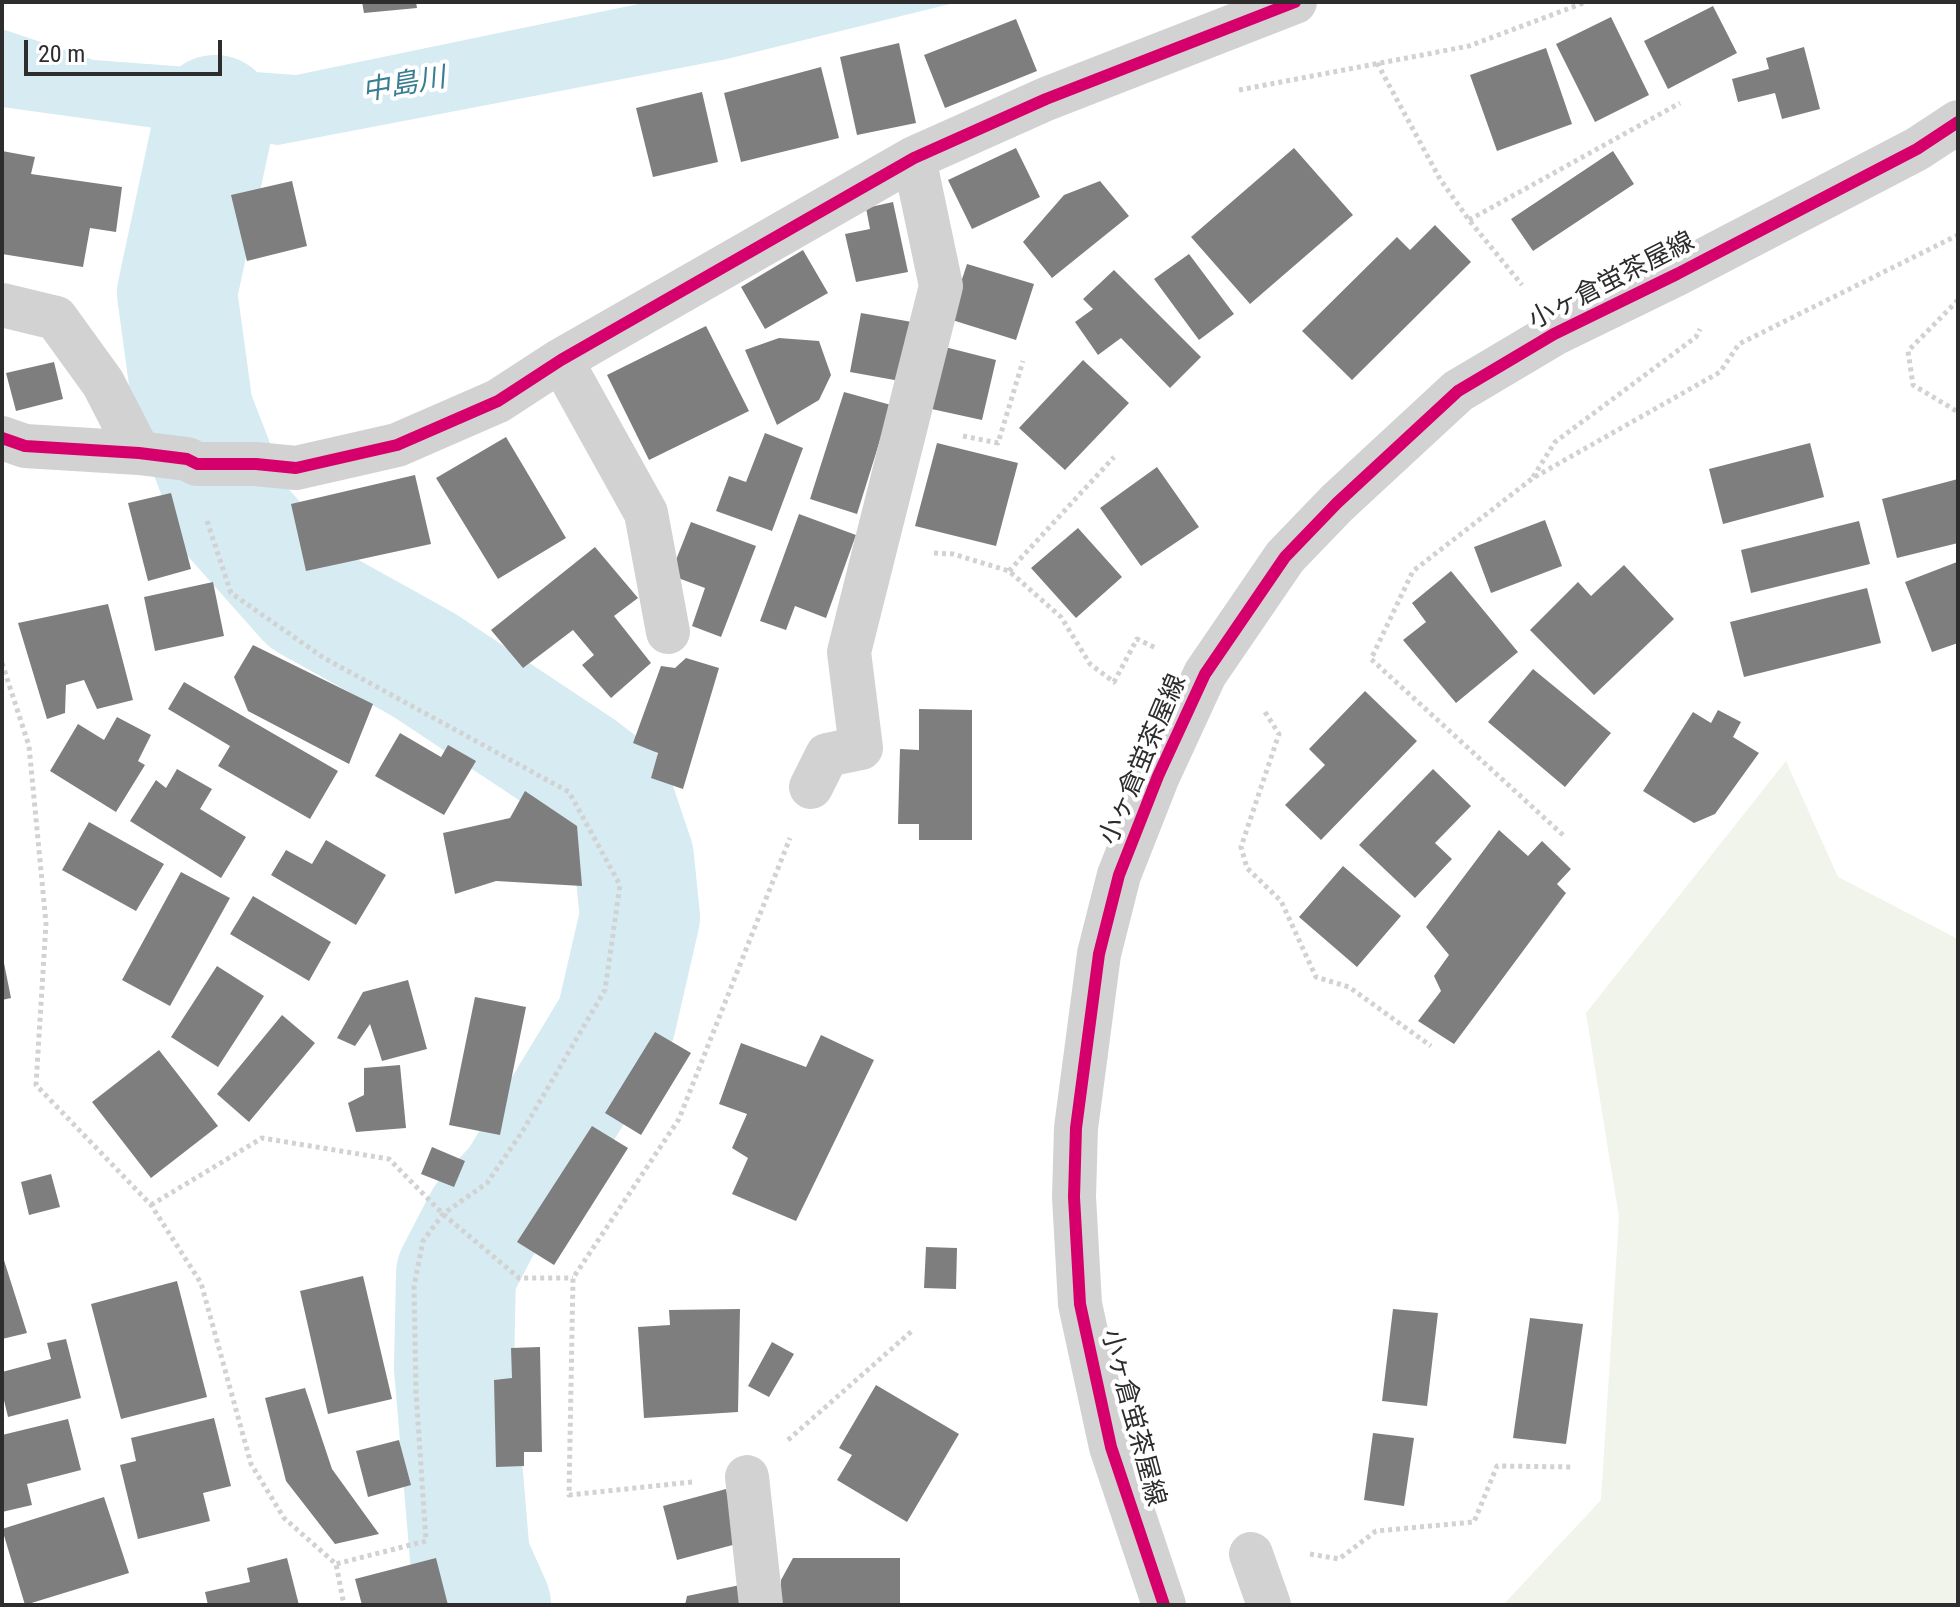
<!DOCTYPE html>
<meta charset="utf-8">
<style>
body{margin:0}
#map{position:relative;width:1960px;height:1607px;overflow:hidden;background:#fff;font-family:"Roboto Condensed",sans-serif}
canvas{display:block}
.frame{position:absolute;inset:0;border:4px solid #2d2d2d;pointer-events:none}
.scale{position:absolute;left:24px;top:40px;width:198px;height:36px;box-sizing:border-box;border:4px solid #2d2d2d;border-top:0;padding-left:10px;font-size:24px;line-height:28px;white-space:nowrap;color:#2d2d2d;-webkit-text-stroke:6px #fff;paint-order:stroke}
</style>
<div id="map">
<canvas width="1960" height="1607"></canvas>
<div class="frame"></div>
<div class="scale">20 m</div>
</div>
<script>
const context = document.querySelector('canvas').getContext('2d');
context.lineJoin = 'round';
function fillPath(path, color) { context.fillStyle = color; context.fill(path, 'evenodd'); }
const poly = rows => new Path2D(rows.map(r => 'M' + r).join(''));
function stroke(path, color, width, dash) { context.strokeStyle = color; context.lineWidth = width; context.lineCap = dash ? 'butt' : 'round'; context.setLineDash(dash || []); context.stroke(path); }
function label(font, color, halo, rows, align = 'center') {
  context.font = font + ' "Roboto Condensed","Noto Sans JP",sans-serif'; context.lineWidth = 8; context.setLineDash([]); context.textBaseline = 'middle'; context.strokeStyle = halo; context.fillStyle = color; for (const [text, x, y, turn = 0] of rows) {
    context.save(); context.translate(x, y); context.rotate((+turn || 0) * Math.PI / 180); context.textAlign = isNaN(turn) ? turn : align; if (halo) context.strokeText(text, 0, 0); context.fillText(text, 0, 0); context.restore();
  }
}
fillPath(poly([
 [1786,761,1838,877,1958,939,1958,1605,1503,1605,1601,1500,1619,1217,1586,1013]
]), '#f1f4ea');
fillPath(poly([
 [648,2,958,2,727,59,278,145,2,107,2,29,94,60,296,75]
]), '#d6ebf2');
stroke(poly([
 [215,115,177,293,193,410,235,519,307,600,424,665,582,770,612,793,634,858,640,917,616,1021,518,1183,484,1220,456,1274,454,1367,470,1558,491,1605]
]), '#d6ebf2', 120);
fillPath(poly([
 [362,2,416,2,417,8,364,13],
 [1713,6,1737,53,1668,89,1644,41],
 [1611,17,1649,95,1595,122,1556,44],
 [1016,19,1037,71,945,108,924,55],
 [899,43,916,123,857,135,840,57],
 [1804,47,1820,109,1782,119,1775,93,1738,102,1732,79,1769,69,1766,58],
 [1546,48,1572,124,1497,151,1470,75],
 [821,67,839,138,741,162,724,93],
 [702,92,718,162,653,177,636,108],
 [1016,148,1040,197,972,229,948,180],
 [1294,148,1353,215,1250,304,1191,237],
 [2,151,35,157,31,174,122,187,116,232,90,228,83,267,2,254],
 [1613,151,1634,184,1533,251,1511,219],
 [292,181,307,246,247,261,231,195],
 [1100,181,1129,216,1052,278,1023,242,1064,195],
 [893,202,908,272,856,282,845,234,870,229,866,208],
 [1435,225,1471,262,1352,380,1302,331,1397,237,1410,250],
 [803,250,828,293,765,329,741,287],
 [1189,254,1234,314,1199,340,1154,279],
 [967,264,1034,284,1016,340,949,319],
 [1114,270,1201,357,1170,388,1121,338,1098,355,1075,322,1093,309,1083,299],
 [861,313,912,322,900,381,850,372],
 [706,326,749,411,649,460,607,375],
 [779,338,819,341,831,375,819,400,777,425,745,350],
 [941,346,996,360,982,420,927,408],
 [1083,360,1129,403,1065,470,1019,428],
 [54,362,63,399,16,411,6,373],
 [844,392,891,405,857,514,810,499],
 [765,433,803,448,772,531,716,511,729,476,746,482],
 [506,437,566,538,498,579,436,478],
 [937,443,1018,463,996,546,915,526],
 [1810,443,1824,497,1723,524,1709,469],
 [1157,467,1199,527,1141,566,1100,508],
 [415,475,431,544,306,571,291,504],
 [1958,479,1958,543,1897,558,1882,499],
 [171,493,191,569,148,581,128,503],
 [799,514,856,535,826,618,795,606,786,630,760,621],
 [1545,520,1562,566,1491,593,1474,547],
 [1859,521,1870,564,1751,593,1741,550],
 [691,522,756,546,721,637,692,626,705,588,670,575],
 [1078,528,1122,577,1076,618,1031,568],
 [595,547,638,598,614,616,651,663,611,698,582,665,594,655,573,630,523,668,491,630],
 [1957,562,1958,643,1932,652,1905,582],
 [1624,565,1674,619,1594,695,1530,630,1578,582,1591,596],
 [1451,571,1518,652,1456,703,1403,640,1426,622,1412,603],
 [213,582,224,636,155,651,144,597],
 [1867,588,1881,643,1744,677,1730,622],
 [108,604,133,700,97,709,84,680,66,685,65,713,47,719,18,623],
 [253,645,373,704,349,764,248,711,234,677],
 [686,658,719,668,683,789,651,778,658,753,633,743,661,666,675,668],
 [1533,669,1611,733,1565,787,1488,722],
 [184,682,338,771,310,819,218,766,230,746,168,709],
 [1365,691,1417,741,1321,840,1285,805,1325,765,1309,749],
 [919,709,972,710,972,840,919,840,919,824,898,824,900,749,919,750],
 [1718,710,1741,722,1733,737,1759,753,1715,814,1694,823,1643,791,1693,712,1711,723],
 [117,717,151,735,138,761,145,765,116,812,50,771,78,724,104,740],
 [400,733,441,757,448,745,476,761,444,815,375,776],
 [177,769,212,789,200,809,246,837,221,878,130,821,156,780,166,788],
 [1433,769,1471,806,1435,843,1452,859,1415,898,1359,845],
 [525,791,577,826,582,886,496,881,455,894,443,833,510,818],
 [89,822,164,864,136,911,62,870],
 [1499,830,1528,856,1542,841,1571,869,1557,884,1566,893,1454,1044,1418,1021,1441,991,1434,976,1449,955,1426,927],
 [326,840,386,875,356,925,271,875,286,850,312,864],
 [1343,866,1401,916,1357,967,1299,917],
 [181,872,230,898,170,1006,122,980],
 [253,896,331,942,309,981,230,934],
 [3,958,11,998,2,1000,2,959],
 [217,966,264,996,218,1067,171,1037],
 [408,980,427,1049,382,1061,370,1024,355,1046,337,1038,363,992],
 [475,997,526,1007,500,1135,449,1125],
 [282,1015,315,1043,249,1122,217,1094],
 [655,1032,691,1053,641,1135,605,1113],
 [821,1035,874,1060,796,1221,732,1194,748,1158,732,1148,747,1114,719,1104,741,1043,806,1067],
 [159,1050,218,1126,151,1178,92,1102],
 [400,1065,406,1128,356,1132,348,1103,364,1095,364,1068],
 [592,1126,628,1148,554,1265,517,1242],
 [432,1147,465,1161,454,1187,421,1174],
 [51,1174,60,1207,29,1215,21,1182],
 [926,1247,957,1248,956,1289,924,1288],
 [3,1257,27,1333,2,1339,2,1258],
 [363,1276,392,1399,328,1414,300,1291],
 [177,1281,207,1397,121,1419,91,1304],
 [740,1309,738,1412,644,1418,638,1327,670,1325,669,1310],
 [1393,1309,1438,1313,1427,1406,1382,1401],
 [1530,1318,1583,1324,1566,1444,1513,1438],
 [66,1339,81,1398,8,1417,2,1392,2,1372,51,1359,47,1343],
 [772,1342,794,1354,769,1397,748,1386],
 [540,1347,542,1452,524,1452,524,1466,496,1467,494,1380,512,1378,511,1348],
 [876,1385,959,1434,907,1522,837,1480,852,1455,839,1448],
 [305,1388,332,1469,379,1534,335,1544,286,1481,265,1398],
 [214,1418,231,1486,203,1493,210,1521,138,1539,120,1465,136,1461,131,1438],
 [68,1419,81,1470,27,1484,32,1505,2,1512,2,1435],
 [1373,1433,1414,1438,1404,1506,1364,1500],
 [399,1440,411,1485,368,1497,356,1451],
 [726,1489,740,1543,677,1560,663,1506],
 [104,1497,129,1573,25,1605,2,1529],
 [287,1558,299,1605,208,1605,205,1592,250,1582,247,1568],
 [436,1558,448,1605,362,1605,355,1579],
 [793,1558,900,1558,900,1605,781,1605,781,1580],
 [745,1584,746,1605,685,1605,687,1596]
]), '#7e7e7e');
stroke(poly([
 [1377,63,1440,179,1469,220,1522,285],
 [1239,90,1469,46,1586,2],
 [1469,220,1680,103],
 [1958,300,1908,351,1913,385,1958,412],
 [963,436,998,443,1023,361],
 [1533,477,1555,442,1696,337,1700,329],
 [207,521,231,593,324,658,569,792,620,885,605,990,522,1132,487,1183,443,1214,423,1241,414,1286,416,1392,426,1541,336,1564],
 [934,553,953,554,1009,571,1061,617,1090,664,1114,682,1137,639,1156,648],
 [1009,571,1114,457],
 [2,663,29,746,46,923,36,1085,151,1205,201,1283,251,1464,284,1518,336,1564,344,1605],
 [1265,712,1279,734,1241,847,1247,868,1281,901,1316,977,1349,987,1431,1046],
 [1563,835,1371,659,1413,571,1533,478,1720,372,1739,344,1958,235],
 [151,1205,262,1138,389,1159,443,1214,519,1278,573,1278],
 [788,1440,913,1330],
 [692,1482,569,1495,573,1278,679,1119,790,838],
 [1310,1554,1339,1559,1376,1531,1474,1522,1497,1466,1572,1467]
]), '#d2d2d2', 5, [4, 4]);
stroke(poly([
 [2,305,56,318,103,383,139,453],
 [561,360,646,513,668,632],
 [2,438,25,446,139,453,187,459,197,464,256,464,296,468,397,445,498,401,561,360,914,158,1046,99,1295,2],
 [811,787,827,755,861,748,849,652,941,286,914,158],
 [747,1477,761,1605],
 [1251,1554,1269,1605],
 [1164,1605,1111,1447,1080,1304,1074,1197,1076,1128,1099,954,1119,875,1158,776,1205,674,1285,557,1337,503,1458,391,1554,334,1677,274,1917,149,1958,122]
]), '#d2d2d2', 44);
stroke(poly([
 [2,438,25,446,139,453,187,459,197,464,256,464,296,468,397,445,498,401,561,360,914,158,1046,99,1295,2],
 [1164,1605,1111,1447,1080,1304,1074,1197,1076,1128,1099,954,1119,875,1158,776,1205,674,1285,557,1337,503,1458,391,1554,334,1677,274,1917,149,1958,122]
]), '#d6006c', 12);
label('26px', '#2d2d2d', '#fff', [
 ["小ヶ倉蛍茶屋線",1612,282,-27],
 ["小ヶ倉蛍茶屋線",1144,760,-67],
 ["小ヶ倉蛍茶屋線",1132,1418,75]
]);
label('italic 28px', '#397d91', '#fff', [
 ["中島川",404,86,-10]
]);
</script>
